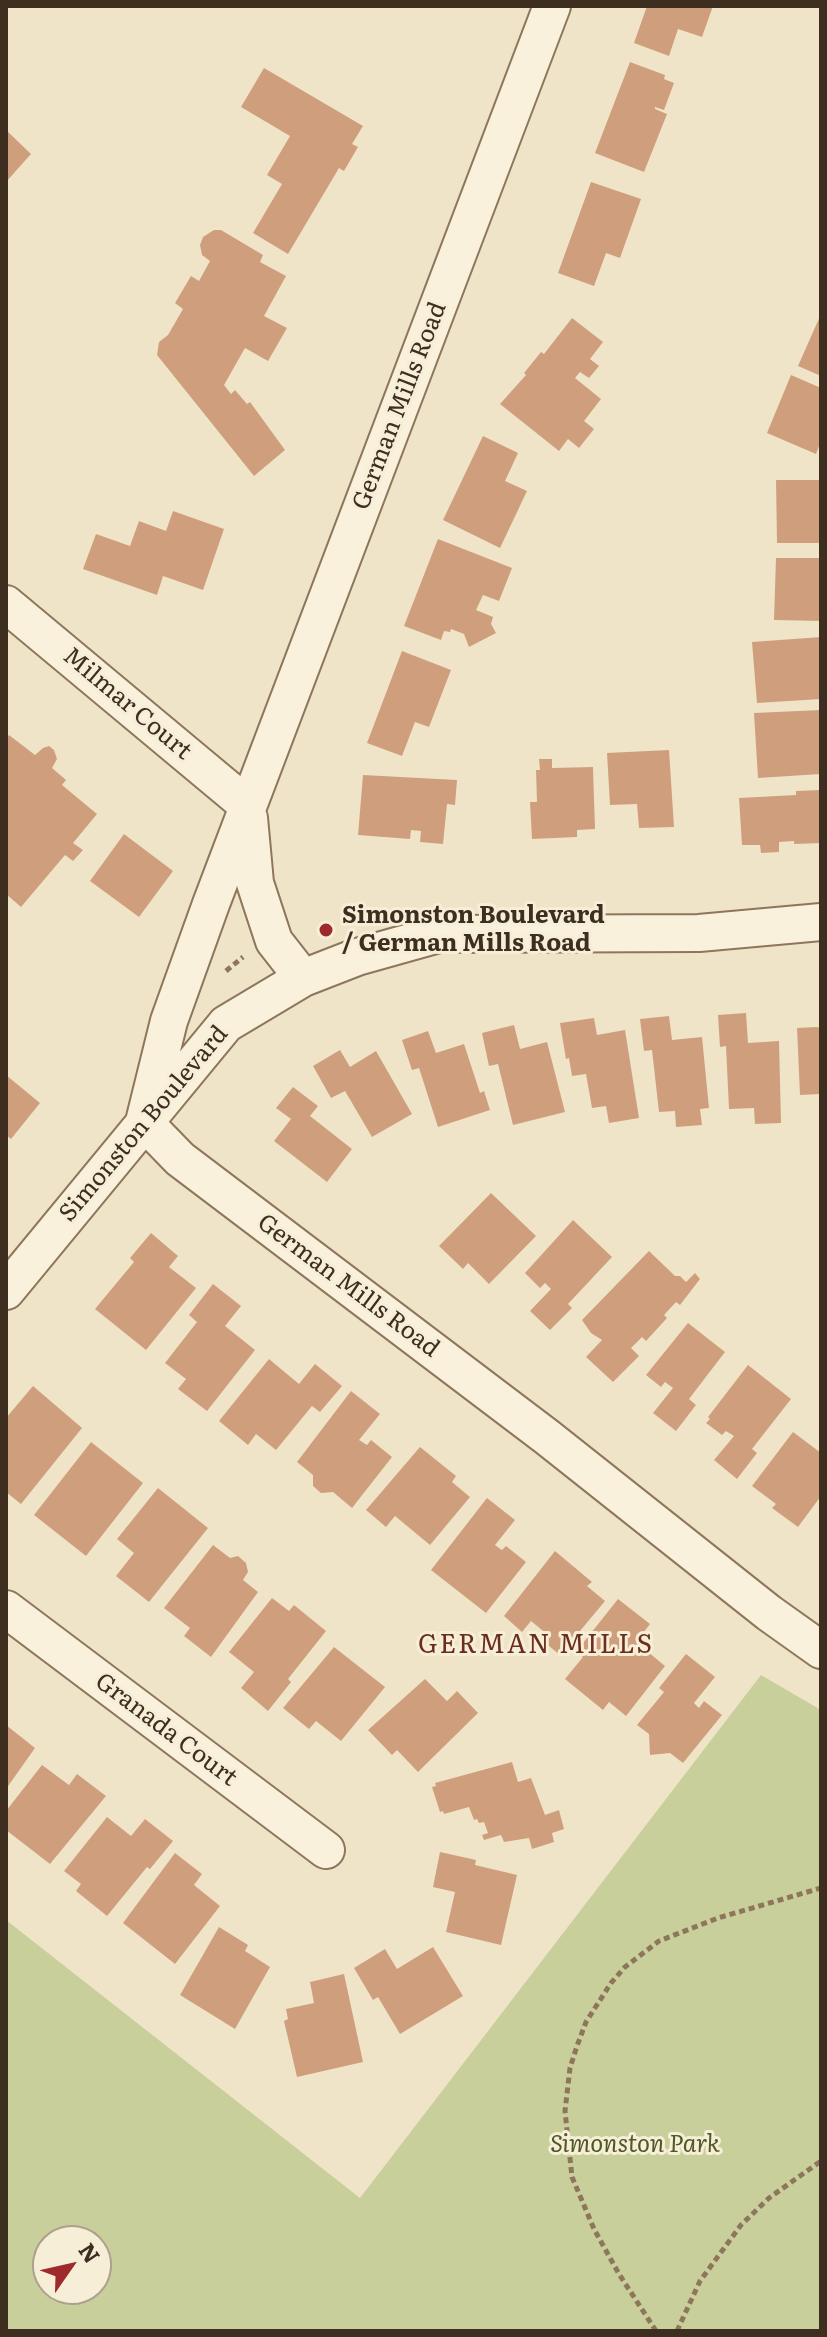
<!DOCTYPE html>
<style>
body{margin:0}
#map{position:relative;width:827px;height:2337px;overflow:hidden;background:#f0e4c8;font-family:Literata,serif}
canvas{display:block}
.frame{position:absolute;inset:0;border:8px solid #3d2e20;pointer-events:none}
.north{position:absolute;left:32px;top:2225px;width:80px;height:80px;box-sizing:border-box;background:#f7eed8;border:2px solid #ada18e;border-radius:50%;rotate:56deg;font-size:22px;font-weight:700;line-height:32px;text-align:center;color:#3d2e20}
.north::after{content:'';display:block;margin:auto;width:28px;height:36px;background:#9e2a2b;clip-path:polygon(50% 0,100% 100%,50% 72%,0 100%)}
</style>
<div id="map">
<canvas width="827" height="2337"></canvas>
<div class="frame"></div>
<div class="north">N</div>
</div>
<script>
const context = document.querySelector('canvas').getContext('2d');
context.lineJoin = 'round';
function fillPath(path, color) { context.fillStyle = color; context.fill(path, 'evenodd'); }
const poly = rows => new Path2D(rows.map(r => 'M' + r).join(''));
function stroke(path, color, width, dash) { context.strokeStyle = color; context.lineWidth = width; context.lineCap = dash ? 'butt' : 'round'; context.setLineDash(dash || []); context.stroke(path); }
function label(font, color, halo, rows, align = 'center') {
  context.font = font + ' Literata,serif'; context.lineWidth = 6; context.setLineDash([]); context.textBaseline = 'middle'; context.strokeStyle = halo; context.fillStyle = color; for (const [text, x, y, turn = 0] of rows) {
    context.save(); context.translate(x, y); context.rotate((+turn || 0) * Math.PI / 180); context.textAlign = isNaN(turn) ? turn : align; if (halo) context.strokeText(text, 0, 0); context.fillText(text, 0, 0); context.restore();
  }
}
fillPath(poly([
 [761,1675,821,1710,821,2331,6,2331,6,1920,360,2198],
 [48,2241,96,2241,96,2289,48,2289]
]), '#c9cf9b');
fillPath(poly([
 [647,6,713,6,702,37,678,29,669,56,634,43],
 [630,62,665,75,664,79,674,83,664,110,655,107,655,109,667,114,644,172,595,153],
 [264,68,363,126,352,144,358,147,344,171,339,168,288,254,253,233,282,184,267,175,290,136,241,107],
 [6,130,31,154,6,182],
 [591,182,641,199,620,258,606,253,594,286,558,273],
 [214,230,221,230,263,255,260,262,286,276,264,316,287,328,268,361,245,348,224,385,231,394,235,390,247,404,250,402,285,450,254,476,157,355,159,342,168,335,183,309,175,303,191,276,199,281,210,261,202,255,200,245,203,237],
 [821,314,821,376,798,366],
 [572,318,603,342,590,359,599,366,589,378,580,372,575,378,601,399,584,421,594,429,579,448,568,439,559,451,500,404,526,375,524,373,541,352,544,354],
 [791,375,821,388,821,441,816,454,767,433],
 [483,436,518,453,505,481,527,491,500,548,443,520],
 [776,480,821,480,821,543,777,543],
 [173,511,224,529,203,590,163,576,157,595,83,569,96,534,130,546,139,521,166,531],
 [438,539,512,568,499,601,483,595,476,610,493,617,491,624,496,633,469,647,464,634,451,629,450,632,444,631,441,640,404,626],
 [776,558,821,558,821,621,774,620],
 [821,637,821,699,757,703,752,642],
 [402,651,451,670,429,727,415,722,402,756,367,743],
 [821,710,821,774,758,778,754,713],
 [9,735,35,755,43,748,49,746,54,750,57,759,52,768,66,780,62,785,97,814,73,843,83,850,73,861,65,855,21,907,6,894,6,739],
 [669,750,674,827,639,828,637,804,610,805,607,753],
 [539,759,552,759,552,768,593,767,595,829,577,830,577,837,532,839,530,802,537,802,536,770,540,770],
 [363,775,457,780,455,805,447,804,443,844,420,842,421,831,411,830,410,839,358,835],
 [821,790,821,843,794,844,794,841,779,842,779,852,761,853,760,845,742,845,739,798,796,795,796,791],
 [124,834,173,871,139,917,90,881],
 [746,1013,748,1043,779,1041,781,1123,755,1124,754,1108,729,1109,726,1046,720,1047,718,1015],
 [669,1016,672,1040,702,1037,709,1108,700,1109,702,1125,676,1127,675,1111,659,1112,652,1050,644,1051,640,1019],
 [594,1018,597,1035,625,1030,639,1118,609,1123,606,1106,592,1108,586,1074,572,1076,569,1058,566,1059,560,1023],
 [514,1025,520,1049,547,1042,565,1112,513,1125,498,1064,489,1066,482,1033],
 [816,1027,821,1028,821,1094,800,1095,797,1028],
 [428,1031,436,1053,464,1044,480,1093,484,1091,490,1110,438,1127,419,1068,412,1070,402,1040],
 [340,1050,350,1067,376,1051,412,1114,372,1137,345,1091,331,1098,313,1066],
 [6,1075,40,1103,11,1139,6,1135],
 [293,1087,318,1106,310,1116,352,1149,327,1182,274,1141,291,1119,276,1108],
 [491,1193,536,1236,489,1284,468,1263,463,1269,439,1246],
 [573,1220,612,1257,568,1304,572,1308,550,1330,530,1311,551,1289,545,1283,540,1288,525,1273],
 [151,1233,178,1256,169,1267,196,1288,146,1350,95,1309,134,1262,130,1258],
 [649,1251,675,1276,680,1276,686,1282,695,1273,700,1279,680,1305,676,1302,664,1315,667,1318,646,1341,642,1337,631,1348,639,1356,613,1382,586,1357,602,1340,591,1333,582,1320],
 [213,1284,241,1306,225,1326,255,1350,207,1411,178,1389,186,1379,165,1363,197,1322,189,1315],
 [688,1323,725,1352,689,1399,696,1405,676,1431,653,1413,673,1388,665,1382,661,1387,646,1375],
 [269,1359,299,1384,315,1364,342,1386,320,1412,312,1406,276,1450,256,1434,248,1445,219,1421],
 [748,1365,791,1399,752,1449,757,1453,737,1479,714,1460,734,1436,726,1431,722,1435,706,1423,710,1419,708,1417],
 [33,1386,82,1428,21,1504,6,1492,6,1418],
 [351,1391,380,1414,359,1440,367,1445,371,1440,392,1457,352,1508,333,1492,321,1493,313,1486,313,1475,297,1462],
 [793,1432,821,1453,821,1496,798,1527,772,1508,776,1504,752,1486],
 [91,1442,143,1483,86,1556,34,1515],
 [420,1447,456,1476,452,1482,470,1497,430,1545,395,1516,386,1527,366,1510],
 [158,1488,208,1528,149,1602,116,1576,134,1553,117,1539],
 [487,1498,515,1520,495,1545,502,1550,506,1546,526,1562,486,1613,431,1570],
 [213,1545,230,1558,238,1556,246,1563,248,1572,243,1580,258,1592,211,1657,184,1636,190,1628,164,1608],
 [555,1551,592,1582,587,1586,605,1601,560,1655,543,1641,548,1635,531,1621,522,1632,504,1616],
 [272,1598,289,1611,294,1605,326,1631,288,1679,291,1682,268,1711,241,1688,254,1672,229,1652],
 [618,1599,650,1624,636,1642,665,1666,626,1716,609,1702,603,1710,565,1679,583,1657,576,1652],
 [334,1647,385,1687,341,1741,316,1721,309,1729,283,1708],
 [686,1654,715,1677,694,1703,699,1708,704,1701,722,1715,683,1763,670,1753,650,1755,649,1734,637,1725,664,1692,659,1688],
 [425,1679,447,1701,457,1691,478,1713,418,1772,397,1750,392,1755,368,1730],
 [6,1725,35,1748,6,1789],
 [512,1762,518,1782,531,1778,545,1815,559,1810,564,1829,552,1833,554,1842,532,1849,529,1838,504,1842,501,1835,484,1840,482,1835,488,1833,484,1822,479,1823,477,1819,474,1820,469,1807,444,1814,443,1811,440,1812,432,1787,436,1786,435,1783],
 [42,1765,69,1785,77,1774,106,1796,50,1864,6,1830,6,1811],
 [107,1817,131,1836,145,1819,173,1841,150,1869,147,1867,107,1916,76,1891,81,1884,64,1871],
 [440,1852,476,1860,475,1865,517,1875,501,1945,446,1932,455,1892,433,1887],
 [175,1853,202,1874,194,1885,220,1906,175,1964,123,1923],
 [219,1927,248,1945,245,1951,270,1967,235,2029,180,1995],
 [433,1947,463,1996,400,2034,378,1997,373,2000,354,1968,385,1949,397,1969],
 [344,1974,363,2062,297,2077,284,2021,288,2019,286,2009,314,2003,310,1982]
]), '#cf9f7d');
const minor = poly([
 [6,604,247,805],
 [249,818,255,883,274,941,303,978],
 [144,1122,169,1021,211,904,552,6],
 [144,1122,180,1159,547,1437,769,1613,821,1650],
 [6,1291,226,1024,303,978,357,957,439,934,699,933,821,922],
 [6,1609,326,1850]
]);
stroke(minor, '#8d765c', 40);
stroke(poly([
 [226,971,243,957],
 [656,2331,619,2274,594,2229,572,2177,565,2111,570,2068,577,2046,586,2022,611,1983,625,1967,659,1941,718,1918,821,1888],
 [677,2331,700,2281,741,2225,769,2198,821,2161]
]), '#8d765c', 5, [6, 4]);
stroke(minor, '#faf1dc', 36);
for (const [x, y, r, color] of [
 [326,930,8,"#9e2a2b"]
]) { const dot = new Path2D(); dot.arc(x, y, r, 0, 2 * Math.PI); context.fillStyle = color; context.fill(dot); stroke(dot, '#f7eed8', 3); }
label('24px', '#3d2e20', '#f7eed8', [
 ["German Mills Road",400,406,-69],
 ["Milmar Court",127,704,40],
 ["Simonston Boulevard",144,1124,-50],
 ["German Mills Road",348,1286,37],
 ["Granada Court",166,1730,37]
]);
label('bold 24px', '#3d2e20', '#f7eed8', [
 ["Simonston Boulevard",342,916],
 ["/ German Mills Road",342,944]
], 'left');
label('italic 24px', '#4d5a26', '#f7eed8', [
 ["Simonston Park",635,2145]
]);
context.letterSpacing = '2px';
label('26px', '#6b2e1e', '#f7eed8', [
 ["GERMAN MILLS",536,1645]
]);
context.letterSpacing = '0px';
</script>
